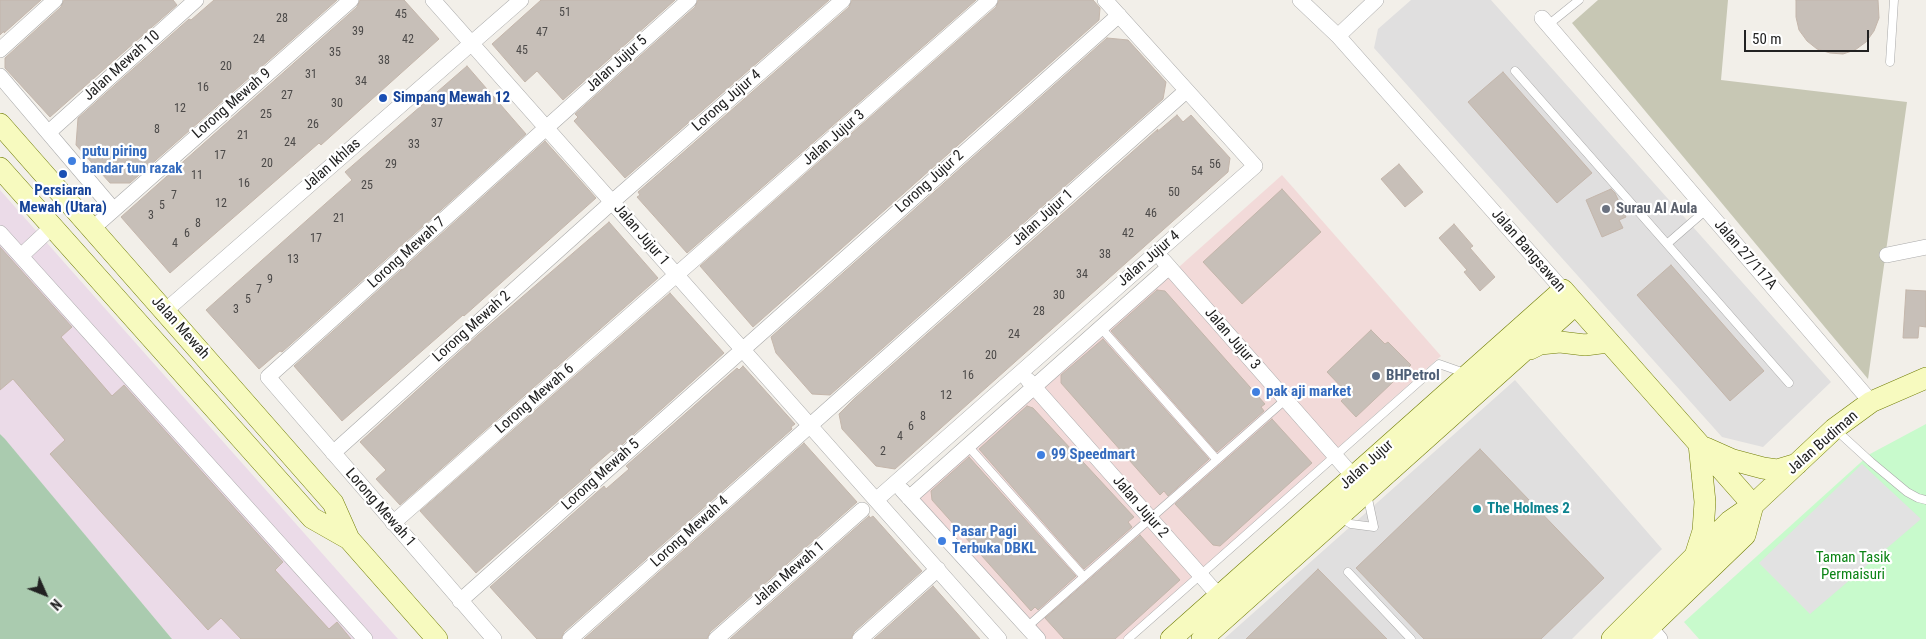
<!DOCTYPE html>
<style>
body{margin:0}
#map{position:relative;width:1926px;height:639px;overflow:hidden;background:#f2efe9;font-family:"Roboto Condensed",sans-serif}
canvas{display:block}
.north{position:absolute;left:20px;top:569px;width:50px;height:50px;-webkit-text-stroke:4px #fff;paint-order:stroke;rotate:134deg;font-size:14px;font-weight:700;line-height:20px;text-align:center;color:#222}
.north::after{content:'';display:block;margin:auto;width:18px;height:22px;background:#222;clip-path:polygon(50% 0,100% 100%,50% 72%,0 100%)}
.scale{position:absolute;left:1744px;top:30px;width:125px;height:22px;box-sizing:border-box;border:2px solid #222;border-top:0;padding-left:6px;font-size:15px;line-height:18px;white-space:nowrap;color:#222;-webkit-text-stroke:4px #fff;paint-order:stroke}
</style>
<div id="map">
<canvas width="1926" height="639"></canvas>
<div class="north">N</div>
<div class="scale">50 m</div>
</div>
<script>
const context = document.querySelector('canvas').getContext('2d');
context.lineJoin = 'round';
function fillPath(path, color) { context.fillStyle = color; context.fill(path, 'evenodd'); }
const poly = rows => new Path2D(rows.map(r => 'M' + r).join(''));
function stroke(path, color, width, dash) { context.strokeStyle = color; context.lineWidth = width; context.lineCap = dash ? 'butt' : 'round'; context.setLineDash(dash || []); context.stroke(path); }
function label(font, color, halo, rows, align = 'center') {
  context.font = font + ' "Roboto Condensed",sans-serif'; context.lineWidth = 4.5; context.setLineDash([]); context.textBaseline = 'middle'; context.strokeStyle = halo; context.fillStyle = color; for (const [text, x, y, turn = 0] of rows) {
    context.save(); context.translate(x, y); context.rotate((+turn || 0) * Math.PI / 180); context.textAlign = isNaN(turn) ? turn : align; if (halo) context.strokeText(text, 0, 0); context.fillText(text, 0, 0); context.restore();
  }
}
fillPath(poly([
 [1411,0,1491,0,1831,382,1763,447,1722,437,1374,48,1378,29],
 [1515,380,1662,549,1572,639,1224,639]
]), '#e0dfdf');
fillPath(poly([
 [1282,175,1441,356,1123,639,1046,639,919,499]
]), '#f2dad9');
fillPath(poly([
 [0,190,398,639,172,639,0,434]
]), '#ebdbe8');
fillPath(poly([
 [1598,0,1728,0,1721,80,1907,102,1868,379,1572,23]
]), '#c7c7b4');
fillPath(poly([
 [0,434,5,439,172,639,0,639]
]), '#aacbaf');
fillPath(poly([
 [1926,424,1926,639,1699,639,1684,622,1870,454]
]), '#c8facc');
fillPath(poly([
 [1862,464,1921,519,1810,614,1759,563]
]), '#e2e2e2');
const building = poly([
 [0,0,41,0,4,33,4,31,0,35,0,0],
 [64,0,173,0,177,5,50,117,5,68,5,58,61,7,64,0],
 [214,0,337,0,130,183,110,183,76,145,78,118,189,19,191,20,214,0],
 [360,0,404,0,439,39,321,145,319,143,170,273,121,217,357,7,360,0],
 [541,0,675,0,563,100,537,71,525,82,492,44,541,0],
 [698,0,829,0,625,178,574,121,578,117,575,114,695,7,698,0],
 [852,0,976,0,687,253,637,197,640,195,638,192,849,7,852,0],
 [999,0,1093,0,1100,8,1099,20,753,327,700,266,996,7,999,0],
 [1796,0,1878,0,1879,18,1874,31,1866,42,1855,50,1843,54,1830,53,1817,49,1807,41,1799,30,1796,17,1796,0],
 [1107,38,1128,40,1166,82,1163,99,830,395,812,394,776,353,771,337,1107,38],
 [467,66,526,134,282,352,280,351,259,369,206,310,352,180,345,172,467,66],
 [1503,72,1592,173,1557,203,1468,102,1503,72],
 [1177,115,1183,122,1191,115,1209,135,1230,158,1228,172,895,469,876,466,842,429,839,414,855,398,1158,129,1157,132,1177,115],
 [545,141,596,198,464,316,463,315,342,421,294,366,545,141],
 [1399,164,1423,192,1405,207,1381,179,1399,164],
 [1282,189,1321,232,1242,304,1203,262,1282,189],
 [1611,189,1615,193,1626,217,1619,220,1623,228,1602,237,1586,200,1611,189],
 [609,222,658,278,400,505,376,479,386,470,360,442,478,335,609,222],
 [1454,224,1473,246,1470,248,1495,277,1480,291,1464,272,1467,270,1439,238,1454,224],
 [0,247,72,327,61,337,112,396,124,385,283,562,275,570,329,629,337,622,351,639,241,639,221,618,208,630,102,513,50,454,65,440,13,379,0,390,0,247],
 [1671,265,1764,371,1730,401,1637,295,1671,265],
 [1157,290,1165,291,1265,404,1261,407,1264,411,1217,452,1111,331,1157,290],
 [1906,290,1926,291,1926,327,1919,326,1918,338,1903,338,1906,290],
 [670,293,724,353,614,452,612,450,589,470,591,472,476,573,420,511,670,293],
 [1371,330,1385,344,1388,342,1411,365,1356,417,1341,401,1348,394,1327,372,1371,330],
 [1103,339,1209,459,1168,496,1164,491,1160,495,1061,383,1061,375,1103,339],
 [743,366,795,424,791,427,792,429,564,632,561,639,537,639,490,587,604,486,606,489,629,469,626,466,737,368,739,370,743,366],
 [1027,406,1033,408,1134,517,1128,522,1132,527,1084,569,979,449,1027,406],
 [1272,419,1312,463,1220,546,1213,545,1175,504,1272,419],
 [804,443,857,502,710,632,707,639,584,639,804,443],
 [1480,449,1604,578,1541,639,1424,639,1356,568,1480,449],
 [969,457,1076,576,1038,610,1035,607,1031,611,932,500,931,491,969,457],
 [869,516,870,518,873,516,922,571,854,632,851,639,730,639,869,516],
 [1140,535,1180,580,1115,639,1064,639,1045,618,1140,535],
 [1318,569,1387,639,1246,639,1318,569],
 [933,586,980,639,874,639,933,586]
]);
fillPath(building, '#c7bfb8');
stroke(building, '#c4b6ab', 1);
const lane = poly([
 [1548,25,1579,0],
 [1890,62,1894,0],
 [1515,71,1667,244,1706,210],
 [1667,244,1789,383],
 [1101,328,1217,460],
 [1836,430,1871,462,1907,492,1918,498,1926,500],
 [968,446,1084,577],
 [1341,518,1351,524,1374,527,1367,494],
 [1348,572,1411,639],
 [1027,627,1285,400],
 [1128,639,1439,364,1459,371,1466,375]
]);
const street = poly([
 [433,0,999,639],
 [1300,0,1338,36,1563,290],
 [1542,18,1871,402],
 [1338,36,1376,0],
 [0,50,55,0],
 [0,76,113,209],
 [49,132,196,0],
 [92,229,351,0],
 [0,233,365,639],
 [1887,255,1926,247],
 [21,256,52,227],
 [1163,260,1359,483],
 [165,311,521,0],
 [1028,380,1219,596],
 [333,453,612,202,843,0],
 [902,490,1038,639],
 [909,498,1169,267],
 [876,500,1255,166,1105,0],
 [393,523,990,0],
 [460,601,1119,15],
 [1649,626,1660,639],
 [494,639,268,377,689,0],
 [570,639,1186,91],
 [716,639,862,510],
 [860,639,938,569]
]);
const secondary = poly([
 [0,124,333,503,349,539,437,639],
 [0,168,312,518,349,539],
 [1530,349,1540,344,1560,342,1585,345,1608,342],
 [1706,448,1733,460,1763,468,1777,470,1797,464],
 [1696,553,1703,531,1705,502,1699,444],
 [1171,639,1563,290,1753,505],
 [1202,639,1575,305],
 [1612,639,1730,521,1753,505,1834,429,1871,402,1926,378],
 [1637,639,1745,535,1753,505]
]);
stroke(lane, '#a9a9a9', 9);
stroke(street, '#a9a9a9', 16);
stroke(secondary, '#707d05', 22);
stroke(lane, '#fff', 8);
stroke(street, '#fff', 15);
stroke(secondary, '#f7fabf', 21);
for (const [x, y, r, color] of [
 [383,98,5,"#1a4fb4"],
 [72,161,5,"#3f7fe0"],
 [63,174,5,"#1a4fb4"],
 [1606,209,5,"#6b7280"],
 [1376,376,5,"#5c6f8a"],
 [1256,392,5,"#3f7fe0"],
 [1041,455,5,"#3f7fe0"],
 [1477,509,5,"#0f9aa8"],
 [942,541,5,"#3f7fe0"]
]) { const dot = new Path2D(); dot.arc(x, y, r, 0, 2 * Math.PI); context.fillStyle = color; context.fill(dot); stroke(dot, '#fff', 2); }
label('12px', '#4b4948', null, [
 ["51",565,13],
 ["45",401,15],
 ["28",282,19],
 ["39",358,32],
 ["47",542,33],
 ["24",259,40],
 ["42",408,40],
 ["45",522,51],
 ["35",335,53],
 ["38",384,61],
 ["20",226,67],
 ["31",311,75],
 ["34",361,82],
 ["16",203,88],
 ["27",287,96],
 ["30",337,104],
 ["12",180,109],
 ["25",266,115],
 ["37",437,124],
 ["26",313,125],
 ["8",157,130],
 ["21",243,136],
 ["24",290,143],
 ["33",414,145],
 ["17",220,156],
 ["20",267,164],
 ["29",391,165],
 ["56",1215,165],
 ["54",1197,172],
 ["11",197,176],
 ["16",244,184],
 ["25",367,186],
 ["50",1174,193],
 ["7",174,196],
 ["12",221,204],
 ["5",162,206],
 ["46",1151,214],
 ["3",151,216],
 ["21",339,219],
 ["8",198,224],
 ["6",187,234],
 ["42",1128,234],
 ["17",316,239],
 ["4",175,244],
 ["38",1105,255],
 ["13",293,260],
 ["34",1082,275],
 ["9",270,280],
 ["7",259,290],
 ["30",1059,296],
 ["5",248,300],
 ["3",236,310],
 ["28",1039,312],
 ["24",1014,335],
 ["20",991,356],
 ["16",968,376],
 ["12",946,396],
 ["8",923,417],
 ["6",911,427],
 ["4",900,437],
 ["2",883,452]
]);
label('15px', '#222', '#fff', [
 ["Jalan Jujur 5",617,64,-42],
 ["Jalan Mewah 10",122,66,-42],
 ["Lorong Jujur 4",727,101,-41],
 ["Lorong Mewah 9",232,104,-41],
 ["Jalan Jujur 3",834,138,-41],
 ["Jalan Ikhlas",332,165,-41],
 ["Lorong Jujur 2",930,182,-42],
 ["Jalan Jujur 1",1043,218,-42],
 ["Jalan Jujur 1",641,235,49],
 ["Jalan Bangsawan",1528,251,49],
 ["Lorong Mewah 7",407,253,-42],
 ["Jalan 27/117A",1745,255,49],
 ["Jalan Jujur 4",1149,259,-41],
 ["Lorong Mewah 2",472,327,-42],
 ["Jalan Mewah",180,328,48],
 ["Jalan Jujur 3",1232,339,49],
 ["Lorong Mewah 6",535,399,-41],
 ["Jalan Budiman",1823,443,-41],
 ["Jalan Jujur",1367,465,-42],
 ["Lorong Mewah 5",601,475,-42],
 ["Jalan Jujur 2",1140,507,49],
 ["Lorong Mewah 1",380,508,49],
 ["Lorong Mewah 4",690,532,-42],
 ["Jalan Mewah 1",789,574,-41]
]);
label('bold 15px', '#164399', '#fff', [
 ["Simpang Mewah 12",393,98],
 ["Persiaran",63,191,"center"],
 ["Mewah (Utara)",63,208,"center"]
], 'left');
label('bold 15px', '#366cbe', '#fff', [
 ["putu piring",82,152],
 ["bandar tun razak",82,169],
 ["pak aji market",1266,392],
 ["99 Speedmart",1051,455],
 ["Pasar Pagi",952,532],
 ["Terbuka DBKL",952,549]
], 'left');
label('bold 15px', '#5b616d', '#fff', [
 ["Surau Al Aula",1616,209]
], 'left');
label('bold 15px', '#4e5e75', '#fff', [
 ["BHPetrol",1386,376]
], 'left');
label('bold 15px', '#0d838f', '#fff', [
 ["The Holmes 2",1487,509]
], 'left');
label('15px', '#0c8416', '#fff', [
 ["Taman Tasik",1853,558],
 ["Permaisuri",1853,575]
]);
</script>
